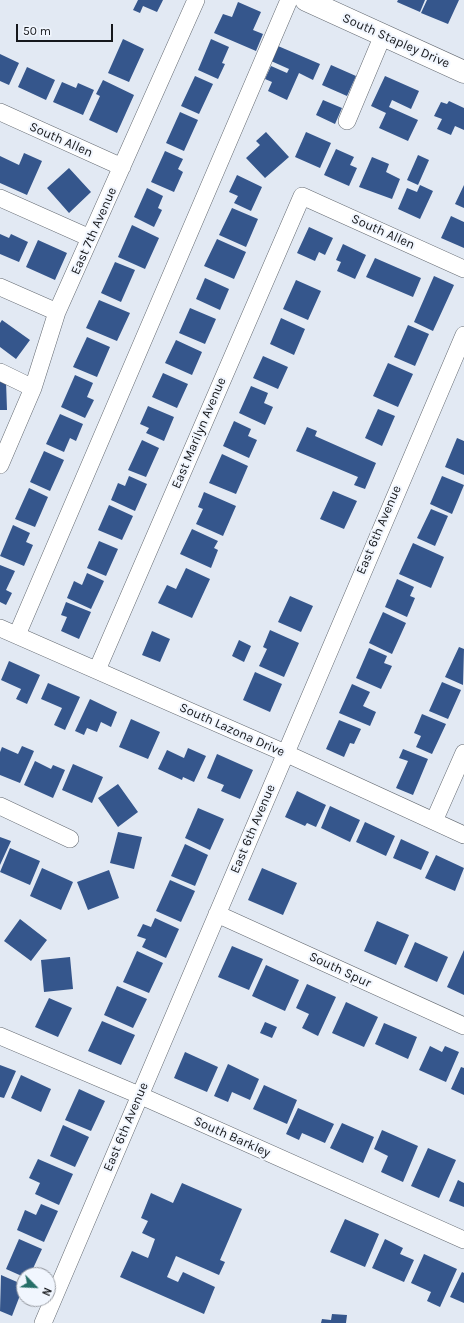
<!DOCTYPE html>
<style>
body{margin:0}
#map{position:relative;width:464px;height:1323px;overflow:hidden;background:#e2e9f3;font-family:Karla,sans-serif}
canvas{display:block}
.north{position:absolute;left:16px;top:1267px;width:40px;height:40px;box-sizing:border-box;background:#f1f6fe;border:1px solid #999da4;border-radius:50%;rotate:114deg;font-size:11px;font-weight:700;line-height:16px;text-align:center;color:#16181c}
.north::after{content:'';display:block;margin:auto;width:14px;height:18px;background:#256e67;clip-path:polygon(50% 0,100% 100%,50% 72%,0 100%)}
.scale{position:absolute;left:16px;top:24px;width:97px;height:18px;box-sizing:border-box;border:2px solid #16181c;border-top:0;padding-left:5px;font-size:12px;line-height:14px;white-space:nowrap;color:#16181c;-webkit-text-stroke:3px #f1f6fe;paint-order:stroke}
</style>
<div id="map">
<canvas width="464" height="1323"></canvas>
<div class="north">N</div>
<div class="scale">50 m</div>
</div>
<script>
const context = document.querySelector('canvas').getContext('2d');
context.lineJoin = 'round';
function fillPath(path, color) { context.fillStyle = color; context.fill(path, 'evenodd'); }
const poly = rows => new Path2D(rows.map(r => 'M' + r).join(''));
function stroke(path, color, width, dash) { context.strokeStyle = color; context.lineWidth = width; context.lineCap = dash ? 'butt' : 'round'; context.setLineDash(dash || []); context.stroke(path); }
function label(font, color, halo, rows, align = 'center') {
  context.font = font + ' Karla,sans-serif'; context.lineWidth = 4; context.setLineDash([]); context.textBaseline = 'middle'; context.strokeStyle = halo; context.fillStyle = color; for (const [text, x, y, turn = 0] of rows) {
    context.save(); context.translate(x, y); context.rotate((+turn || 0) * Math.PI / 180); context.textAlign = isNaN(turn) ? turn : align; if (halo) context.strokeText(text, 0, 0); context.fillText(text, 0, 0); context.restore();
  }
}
fillPath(poly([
 [138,0,163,0,157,12,143,6,140,13,133,10],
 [398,0,425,0,420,12,397,2],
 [427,0,459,0,448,24,421,13],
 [238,2,261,12,253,30,263,34,256,51,214,33,223,14,232,17],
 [123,39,144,49,129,82,108,73],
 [211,39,229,47,222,63,225,64,218,79,198,70],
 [278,46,320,64,313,80,299,73,287,100,268,91,272,82,265,79,271,66,287,73,289,69,271,61],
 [0,54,19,63,9,85,0,81],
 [331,65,356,76,347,96,322,85],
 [27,67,55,80,46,100,18,87],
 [195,76,213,84,199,114,181,106],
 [385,76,419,91,411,109,392,100,389,107,418,120,408,141,379,128,386,113,371,106],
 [103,80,134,95,117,133,89,120,100,96,96,94],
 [62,82,76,88,78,83,94,90,83,115,53,102],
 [323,100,342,108,335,124,316,115],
 [449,101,464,108,464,130,455,126,451,135,437,129,442,119,434,116,441,102,447,104],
 [180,112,198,120,184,151,166,143],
 [266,132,289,157,265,178,246,158,260,145,256,141],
 [306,132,331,143,320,168,295,157],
 [336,149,354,157,350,165,357,168,349,186,324,175],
 [165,151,183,159,178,169,183,172,174,192,151,182],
 [24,153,42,161,27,195,0,183,0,156,19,165],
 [418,155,429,160,418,185,407,180],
 [372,157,389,164,386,172,400,179,392,199,359,187],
 [69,168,91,192,69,213,47,188],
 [237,175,262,187,251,211,234,203,238,196,229,192],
 [420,185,433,191,420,219,398,209,407,188,417,192],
 [464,185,464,208,455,204],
 [147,188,163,196,158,208,162,210,154,227,134,217],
 [232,208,258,219,246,247,219,235],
 [451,216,464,222,464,248,441,238],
 [132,225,159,238,145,269,118,257],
 [309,227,333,238,325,255,319,252,315,261,297,253],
 [0,234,9,238,11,234,28,242,19,262,0,254],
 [217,239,246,252,234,279,204,266],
 [38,240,67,253,55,280,26,267],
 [343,244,366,255,355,279,337,271,341,262,336,260],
 [375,258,421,278,413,297,366,277],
 [115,262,135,270,121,302,101,293],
 [434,276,454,285,433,331,414,322],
 [205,278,229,289,220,310,196,299],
 [296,280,321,291,308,320,283,309],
 [99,300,130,313,117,341,86,328],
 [190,308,216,319,205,344,179,333],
 [281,318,305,329,294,355,270,344],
 [2,320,30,340,16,359,0,347,0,323],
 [408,325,429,334,415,366,394,357],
 [87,337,110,347,97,377,73,367],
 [176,340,202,352,192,375,165,363],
 [263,356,288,367,278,389,253,378],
 [388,363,413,374,398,407,373,396],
 [163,373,188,384,177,408,152,397],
 [75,375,93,383,87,397,94,400,85,418,61,407],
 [0,381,6,381,7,410,0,410],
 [251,386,268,393,264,403,273,407,265,425,239,413],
 [148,406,174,417,164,441,146,433,149,428,140,424],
 [378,409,395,416,382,446,365,438],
 [60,414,83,424,76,441,70,438,64,452,46,444],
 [234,421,251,429,248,436,257,440,249,458,223,446],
 [307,427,317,431,315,436,376,463,365,489,354,485,358,477,296,451],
 [457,438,464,441,464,475,445,467],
 [142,440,159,448,146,477,128,470],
 [44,451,64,460,50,491,30,482],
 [222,454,248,466,236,494,209,483],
 [129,476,147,484,135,511,111,500,118,483,125,486],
 [442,476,464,485,452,514,430,504],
 [29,488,48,497,35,527,15,519],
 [333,491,357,501,344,529,320,519],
 [204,492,236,506,223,536,196,524,203,509,198,507],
 [109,505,133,516,122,540,98,530],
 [431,509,448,516,435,546,417,538],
 [13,525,30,533,26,542,33,545,24,566,0,556],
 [192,529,218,541,214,548,218,550,211,568,180,554],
 [99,541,118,549,106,576,87,568],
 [413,543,444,557,431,588,399,574],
 [0,565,15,571,6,590,12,593,6,605,0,602],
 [186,568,210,579,192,618,158,603,167,585,176,589],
 [87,573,104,581,91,609,67,598,74,581,82,585],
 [397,579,414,587,410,596,415,598,407,617,385,607],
 [290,596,313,606,301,632,278,622],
 [66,602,91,612,79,639,61,631,67,617,61,615],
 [383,612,406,623,392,654,369,643],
 [270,630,299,643,284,677,259,666,267,649,263,647],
 [152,631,170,639,160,662,142,655],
 [239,640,251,646,244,662,232,656],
 [459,647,464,649,463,685,445,677],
 [369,648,387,656,384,663,392,666,381,689,356,678],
 [9,661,40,675,27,704,16,699,21,689,1,680],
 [255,672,282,684,270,712,243,700],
 [442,682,461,690,448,719,429,711],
 [48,683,80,697,65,730,54,725,62,708,41,699],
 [352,684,370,692,363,706,376,712,370,726,339,713],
 [90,699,117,712,111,727,101,722,97,732,87,728,84,735,75,731],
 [422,714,446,724,432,754,416,747,421,736,414,733],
 [131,719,160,732,148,759,119,747],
 [339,720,361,729,354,744,350,743,344,757,326,749],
 [22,746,34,751,20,783,0,775,0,752,2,747,18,754],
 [188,748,206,756,194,782,183,777,182,780,158,769,167,750,184,758],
 [403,749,428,759,413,795,396,788,408,761,399,758],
 [217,754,253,770,240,799,221,791,224,785,207,778],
 [35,761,51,769,53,765,65,770,53,798,24,785],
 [73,764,103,777,92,803,62,790],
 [118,784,138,812,118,827,98,798],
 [297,791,326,805,316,827,307,823,305,826,285,817],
 [330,806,360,820,350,842,321,828],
 [198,808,224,819,210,850,185,838],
 [365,822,395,836,386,856,356,842],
 [118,832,142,837,134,869,110,863],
 [0,837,11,841,0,865],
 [401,839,429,852,421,870,393,858],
 [185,844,208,855,195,886,171,876],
 [10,848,40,861,30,885,0,872],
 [436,855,464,868,455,891,425,878],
 [42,868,73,882,61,910,30,896],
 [262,868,297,883,283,915,248,900],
 [109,870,119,898,88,910,77,882],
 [170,880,195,891,181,922,156,911],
 [155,918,179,929,166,958,142,947,146,939,137,936,143,924,151,927],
 [20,919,47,940,31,961,4,941],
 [377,921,409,935,396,965,364,951],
 [415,942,448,957,437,982,404,967],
 [232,946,263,959,249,990,218,977],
 [464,950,464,995,447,987],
 [137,951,163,963,149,993,123,982],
 [70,957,73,989,44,992,41,960],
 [266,965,299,980,285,1011,252,996],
 [307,984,336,997,318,1036,302,1028,309,1014,296,1008],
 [117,986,147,999,133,1028,104,1015],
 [49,998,72,1008,58,1037,35,1027],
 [346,1002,378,1017,364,1047,332,1033],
 [102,1021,135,1035,121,1065,88,1051],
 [265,1022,277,1027,272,1038,260,1033],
 [384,1023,417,1037,408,1059,375,1044],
 [430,1046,442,1052,445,1046,459,1052,446,1082,419,1070],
 [185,1052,218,1067,207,1092,174,1078],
 [228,1064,259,1079,250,1100,232,1092,228,1102,214,1096],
 [0,1065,16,1071,4,1098,0,1097],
 [461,1067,464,1068,464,1095,451,1089],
 [21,1075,51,1089,41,1112,11,1098],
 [264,1085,297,1100,287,1124,253,1109],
 [79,1089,105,1101,91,1131,65,1120],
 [298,1108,334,1124,325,1143,302,1133,299,1140,286,1134],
 [342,1123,374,1137,363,1163,330,1148],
 [63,1125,89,1137,75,1167,50,1156],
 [382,1130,418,1146,403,1182,381,1172,388,1156,374,1149],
 [428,1148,456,1160,439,1198,411,1186],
 [38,1159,73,1174,59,1205,35,1194,40,1183,29,1178],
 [458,1180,464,1183,464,1207,449,1201],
 [182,1183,242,1209,220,1260,225,1262,219,1275,176,1256,167,1277,178,1282,183,1272,215,1287,204,1314,120,1277,132,1251,148,1258,155,1239,142,1233,148,1221,141,1218,151,1193,173,1203],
 [41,1204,58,1211,44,1242,17,1230,25,1210,36,1215],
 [345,1219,379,1234,365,1267,330,1252],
 [19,1239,42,1249,30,1275,24,1275,24,1277,6,1269],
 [385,1239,403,1248,400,1254,414,1260,404,1282,372,1268],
 [424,1254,457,1269,440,1307,427,1301,431,1292,411,1283],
 [462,1272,464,1273,464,1303,450,1297],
 [1,1275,24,1285,12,1316,0,1311],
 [332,1314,347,1315,346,1323,321,1323,322,1319,331,1320]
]), '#35568c');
const minor = poly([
 [0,112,122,167],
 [347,121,383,35],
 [0,198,90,238],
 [0,287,57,312],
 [0,372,33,388],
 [0,465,33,388,57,312,196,0],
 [0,628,285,753,464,835],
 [17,635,289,0],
 [97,670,302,196,464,269],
 [0,806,70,839],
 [434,821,464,753],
 [217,914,464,1026],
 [0,1036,139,1095,464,1240],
 [43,1323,464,335]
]);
const major = poly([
 [306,0,464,72]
]);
stroke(minor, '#646a72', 18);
stroke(major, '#646a72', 23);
stroke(minor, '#fff', 17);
stroke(major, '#fff', 22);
label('13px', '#16181c', '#f1f6fe', [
 ["South Stapley Drive",396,41,24],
 ["South Allen",61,140,24],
 ["East 7th Avenue",94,231,-66],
 ["South Allen",383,232,24],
 ["East Marilyn Avenue",199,433,-67],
 ["East 6th Avenue",379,530,-67],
 ["South Lazona Drive",232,730,24],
 ["East 6th Avenue",253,829,-67],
 ["South Spur",340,970,25],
 ["East 6th Avenue",126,1127,-67],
 ["South Barkley",232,1137,24]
]);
</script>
